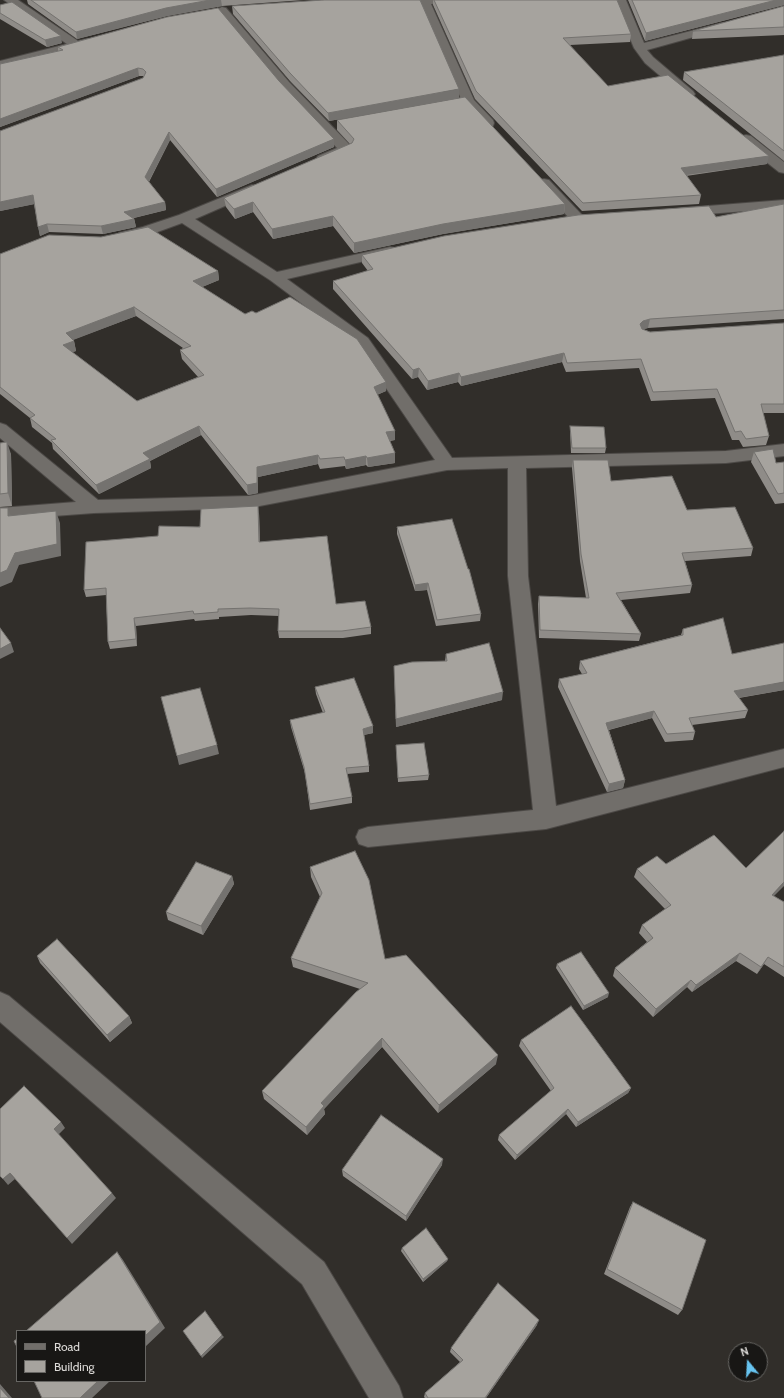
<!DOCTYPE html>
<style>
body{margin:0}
#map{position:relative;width:784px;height:1398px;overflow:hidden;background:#312e2a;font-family:Cabin,sans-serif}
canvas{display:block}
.legend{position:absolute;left:16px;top:1330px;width:130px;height:52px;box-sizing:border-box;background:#181715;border:1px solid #676663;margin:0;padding:5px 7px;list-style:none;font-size:12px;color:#dedcd9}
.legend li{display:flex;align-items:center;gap:8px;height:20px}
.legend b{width:20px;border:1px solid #676663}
.north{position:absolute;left:728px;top:1342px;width:40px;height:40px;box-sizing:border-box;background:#181715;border:1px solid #676663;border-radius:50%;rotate:342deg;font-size:11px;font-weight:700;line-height:16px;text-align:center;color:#dedcd9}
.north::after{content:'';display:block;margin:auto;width:14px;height:18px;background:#67c4f0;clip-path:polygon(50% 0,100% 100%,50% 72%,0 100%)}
</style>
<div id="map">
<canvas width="784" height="1398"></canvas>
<ul class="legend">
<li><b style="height:5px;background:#716e6a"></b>Road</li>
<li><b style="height:11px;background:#a6a39e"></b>Building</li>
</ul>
<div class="north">N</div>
</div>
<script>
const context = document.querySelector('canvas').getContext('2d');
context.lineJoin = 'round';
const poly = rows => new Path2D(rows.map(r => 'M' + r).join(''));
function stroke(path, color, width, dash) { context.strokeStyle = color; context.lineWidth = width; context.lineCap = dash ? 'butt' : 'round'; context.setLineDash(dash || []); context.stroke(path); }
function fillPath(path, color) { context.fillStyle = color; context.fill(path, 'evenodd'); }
const street = poly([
 [4,0,18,0,78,41,87,39,91,41,93,43,91,45,81,48,42,57,0,69,0,61,67,44,4,0],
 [387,0,450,0,444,3,431,4,474,100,493,120,494,123,493,126,483,126,462,101,420,4,391,5,387,4,385,2,387,0],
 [614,0,626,0,644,43,722,23,726,24,728,26,726,28,647,50,653,57,693,91,695,94,693,97,685,97,645,63,634,48,614,0],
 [222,7,226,8,289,82,351,146,353,149,351,152,328,162,318,162,316,159,318,156,337,148,281,88,218,12,216,10,222,7],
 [746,135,751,136,784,162,784,173,779,172,741,142,739,139,741,136,746,135],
 [544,179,549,180,582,215,584,218,582,221,577,222,572,221,539,186,537,183,539,180,544,179],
 [252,185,257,186,259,189,257,192,195,219,277,272,390,247,395,248,397,251,395,254,287,279,368,338,452,458,726,451,784,444,784,456,726,463,526,468,528,576,556,806,784,749,784,767,546,829,368,847,359,844,356,837,359,830,368,827,533,810,508,576,508,468,447,470,249,508,94,513,0,520,0,508,76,502,0,438,0,423,6,425,98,500,249,496,435,460,356,344,270,280,182,223,152,234,124,240,119,239,117,236,119,233,143,227,179,215,252,185],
 [784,200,784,208,682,216,677,215,675,212,677,209,682,208,784,200],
 [0,992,9,996,324,1262,399,1386,403,1398,369,1398,302,1284,0,1022,0,992]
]);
stroke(street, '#4c4946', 2);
fillPath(street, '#716e6a');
fillPath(poly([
 [27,0,304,0,222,6,167,16,77,39,28,4],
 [433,0,631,34,630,42,570,45,608,86,767,164,686,176,701,195,699,204,582,211,475,99,433,5],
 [628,0,784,0,784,5,645,41],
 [0,5,62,43,47,47,0,19],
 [232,6,459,98,329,121,290,81,233,14],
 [784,6,784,35,692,39,693,31],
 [167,17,334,147,217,197,170,140,149,182,165,202,166,210,134,218,136,227,103,234,49,232,40,236,34,204,0,211,0,131,143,78,144,76,139,76,0,127,0,64,58,51,58,47],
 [784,55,784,161,683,80,684,72],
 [337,120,565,204,564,214,443,234,354,253,333,226,273,239,253,212,235,219,226,207,224,198,350,144,337,130],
 [784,204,784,319,648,328,643,329,650,332,784,323,784,413,763,413,769,436,766,445,743,447,739,440,732,440,715,398,651,401,639,368,566,372,562,362,461,386,458,382,427,390,418,377,412,379,333,289,333,281,368,271,362,263,362,255,716,217],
 [0,254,218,271,219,280,202,287,245,314,386,391,377,395,395,431,395,440,390,441,395,453,395,463,368,467,366,465,346,469,345,466,320,469,318,464,258,477,258,493,248,495,201,435,150,461,151,468,99,494,53,449,52,443,32,427,30,418,0,394],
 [136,316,183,348,180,350,182,359,198,377,137,401,72,352,76,351,74,341,72,340],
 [570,426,606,448,605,453,571,453,570,431],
 [0,443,11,454,12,506,0,507],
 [754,452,776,463,784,462,784,503,775,504,751,462],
 [573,460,611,481,687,510,753,548,751,556,685,561,692,585,690,593,621,600,641,634,639,641,539,638,538,604,539,596,586,598,580,561,572,468],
 [259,513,260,542,336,604,371,627,371,634,343,638,279,638,278,631,279,616,251,615,219,617,219,619,195,621,194,619,136,626,137,646,110,649,108,642,106,595,86,597,84,590,158,536],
 [397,527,481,614,480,621,436,626,427,590,415,591,397,534],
 [683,629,732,654,784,690,739,698,748,710,745,718,692,725,695,732,693,740,665,742,652,718,609,730,625,780,623,788,607,792,558,687,559,679,582,674,579,669,580,661,681,635],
 [446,654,502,700,396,727,394,666,445,661],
 [315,687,373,726,373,733,364,735,369,766,369,772,347,774,352,797,352,803,310,810,305,773,291,727,290,720,323,713,316,694],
 [396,745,429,775,428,780,398,782],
 [666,864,746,868,774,896,784,902,784,977,764,964,757,974,736,961,692,992,687,987,653,1017,613,976,615,968,647,942,639,933,642,925,665,909,634,877,637,869],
 [310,867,385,959,496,1064,438,1113,382,1047,324,1109,325,1114,307,1135,264,1099,262,1091,360,989,293,967,291,958,320,897,311,877],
 [232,876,234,884,203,935,168,920,166,912],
 [37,956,129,1016,132,1023,110,1042,40,963],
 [557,964,608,997,583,1010,556,968],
 [521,1040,631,1088,628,1093,576,1127,566,1114,515,1160,498,1140,499,1135,551,1091,519,1046],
 [442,1165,406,1221,343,1176,342,1170],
 [633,1202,682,1310,678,1315,604,1274,630,1207],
 [402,1248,448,1259,447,1261,423,1282,401,1251],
 [537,1325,486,1398,425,1398,424,1397,425,1393,460,1362,450,1352,451,1348]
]), '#8f8c88');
fillPath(poly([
 [210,0,221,0,222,6,167,16,77,39,76,32,166,8],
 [776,0,784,0,784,5,645,41,646,33],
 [61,36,62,43,47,47,45,40],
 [138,68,139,76,0,127,0,119],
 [459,89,459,98,329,121,328,113],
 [169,132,170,140,147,185,145,177],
 [334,139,334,147,217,197,216,189],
 [769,156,767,164,679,176,681,168],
 [33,195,35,204,0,211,0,202],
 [165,202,166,210,125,220,124,212],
 [253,202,253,212,235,219,234,209],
 [565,204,564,214,443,234,354,253,354,243,443,224],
 [333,216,333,226,273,239,272,229],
 [134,219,136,227,103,234,101,226],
 [47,224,49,232,40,236,38,227],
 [218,271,219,280,195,290,193,281],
 [134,307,136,316,68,342,66,333],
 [650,319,648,328,642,330,640,324,643,321],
 [74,341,76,351,65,355,63,345],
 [564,353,562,362,461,386,461,377],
 [419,368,418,377,412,379,413,370],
 [459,373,458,382,427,390,428,381],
 [386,382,386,391,374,396,374,387],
 [199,426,201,435,150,461,151,468,99,494,96,485,143,453],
 [395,431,395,440,386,441,386,432],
 [7,442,11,454,12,506,8,493],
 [395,453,395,463,368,467,367,458],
 [318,455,318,464,258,477,258,493,248,495,247,485,257,467],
 [366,456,366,465,346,469,345,460],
 [258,506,259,513,260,549,259,542],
 [8,508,13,521,8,516],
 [56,511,60,523,61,556,19,565,12,582,0,587,0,573,15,553],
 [428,583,427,590,415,591,415,585],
 [134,618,136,626,137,646,136,639],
 [11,643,14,652,0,659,0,649],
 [784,682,784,690,731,699,734,691],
 [503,692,502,700,396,727,396,719],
 [654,711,652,718,604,731,606,723],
 [373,726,373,733,363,735,363,729],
 [217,745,219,754,179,765,177,756],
 [625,780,623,788,607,792,609,784],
 [232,876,234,884,203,935,201,926],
 [784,882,784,886,767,903,772,895],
 [740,953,736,961,692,992,696,985],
 [768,957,764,964,757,974,761,967],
 [691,980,687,987,653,1017,656,1009],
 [609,993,608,997,583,1010,584,1006],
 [129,1016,132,1023,110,1042,107,1035],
 [382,1038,382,1047,324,1109,325,1114,307,1135,306,1127,321,1103],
 [498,1055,496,1064,438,1113,439,1105],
 [631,1088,628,1093,576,1127,578,1122],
 [568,1109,566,1114,515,1160,517,1155],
 [61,1122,65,1128,58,1135,54,1129],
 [443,1159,442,1165,406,1221,406,1216],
 [10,1173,15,1179,8,1185,3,1179],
 [112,1193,116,1198,72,1244,67,1238],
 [117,1252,123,1260,165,1328,145,1347,145,1336],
 [448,1259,447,1261,423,1282,423,1279],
 [539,1320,537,1325,486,1398,485,1398],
 [222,1335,224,1337,202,1358,201,1356],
 [98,1381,110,1381,92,1398,80,1398],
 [0,1384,12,1398,9,1398,0,1388]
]), '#74726f');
const building = poly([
 [31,0,210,0,166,8,76,32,31,0],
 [323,0,420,0,459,89,328,113,290,73,232,6,323,0],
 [434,0,617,0,631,34,563,38,608,86,668,75,769,156,681,168,701,195,583,203,476,91,434,0],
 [632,0,776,0,646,33,632,0],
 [12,2,61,36,45,40,0,13,0,5,12,2],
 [784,6,784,27,693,31,784,6],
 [218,8,279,81,334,139,216,189,169,132,145,177,165,202,124,212,134,219,101,226,47,224,38,227,33,195,0,202,0,131,143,78,146,72,143,69,138,68,0,119,0,64,63,50,58,47,167,17,218,8],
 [784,55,784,151,684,72,784,55],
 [465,97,565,204,443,224,354,243,333,216,272,229,253,202,234,209,224,198,352,143,354,139,337,120,465,97],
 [784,204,784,310,650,319,643,321,640,324,642,329,650,332,784,323,784,404,761,404,769,436,746,439,741,431,735,432,717,389,653,392,641,359,567,363,564,353,461,377,459,373,428,381,419,368,413,370,333,281,373,269,362,255,444,236,578,215,709,206,716,217,784,204],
 [148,227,218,271,193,281,245,314,252,311,256,313,290,297,357,339,386,382,374,387,395,431,386,432,395,453,367,458,366,456,345,460,344,457,320,459,318,455,257,467,257,483,247,485,199,426,143,453,150,459,96,485,51,440,56,439,30,418,35,415,0,387,0,254,49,235,101,237,148,227],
 [134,307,191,346,180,350,204,375,137,401,63,345,74,341,66,333,134,307],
 [570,426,604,427,606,448,572,448,570,426],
 [7,442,8,493,0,494,0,443,7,442],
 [773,449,776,463,784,462,784,493,778,494,754,452,773,449],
 [573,460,608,460,611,481,672,476,687,510,735,507,753,548,682,553,692,585,616,593,641,634,540,630,539,596,589,598,581,554,573,460],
 [258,506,259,542,327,536,336,604,365,601,371,627,342,631,278,631,279,609,250,608,218,609,218,612,194,614,193,611,134,618,136,639,108,642,106,588,84,590,86,542,158,536,159,526,200,527,201,509,258,506],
 [0,508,8,508,8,516,56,511,57,544,15,553,7,570,0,573,0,508],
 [452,519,468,569,469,569,481,614,437,620,428,583,415,585,397,527,452,519],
 [723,618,732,654,784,643,784,682,734,691,748,710,689,718,695,732,667,734,654,711,606,723,625,780,609,784,559,679,587,673,580,661,683,635,683,629,723,618],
 [0,628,11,643,0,649,0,628],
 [489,643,503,692,396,719,394,666,412,662,447,661,446,654,489,643],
 [354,678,373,726,363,729,369,766,346,768,352,797,310,804,304,767,290,720,325,712,315,687,354,678],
 [200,688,217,745,177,756,161,697,200,688],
 [424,743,429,775,398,778,396,745,424,743],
 [784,831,784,882,772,895,784,902,784,967,768,957,761,967,740,953,696,985,691,980,656,1009,615,968,653,938,642,925,671,905,637,869,657,856,666,864,714,835,746,868,784,831],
 [355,851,369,880,385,959,406,955,498,1055,439,1105,382,1038,321,1103,324,1106,306,1127,262,1091,356,992,368,983,291,958,322,893,310,867,355,851],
 [196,862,232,876,201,926,166,912,196,862],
 [57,939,129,1016,107,1035,37,956,57,939],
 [581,952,609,993,584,1006,557,964,581,952],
 [571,1006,631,1088,578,1122,568,1109,517,1155,499,1135,554,1088,521,1040,571,1006],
 [24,1086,61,1122,54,1129,112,1193,67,1238,10,1173,3,1179,0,1176,0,1109,24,1086],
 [381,1115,443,1159,406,1216,342,1170,381,1115],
 [633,1202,706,1240,682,1310,607,1269,633,1202],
 [426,1228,448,1259,423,1279,402,1248,426,1228],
 [117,1252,160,1322,145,1336,145,1331,26,1331,117,1252],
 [498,1283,539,1320,485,1398,428,1398,425,1393,463,1360,451,1348,498,1283],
 [205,1311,222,1335,201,1356,183,1331,205,1311],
 [17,1339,17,1347,14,1341,17,1339],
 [34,1381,98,1381,80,1398,42,1398,34,1381],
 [0,1388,9,1398,0,1398,0,1388]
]);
fillPath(building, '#a6a39e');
stroke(building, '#74726f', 1);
</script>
